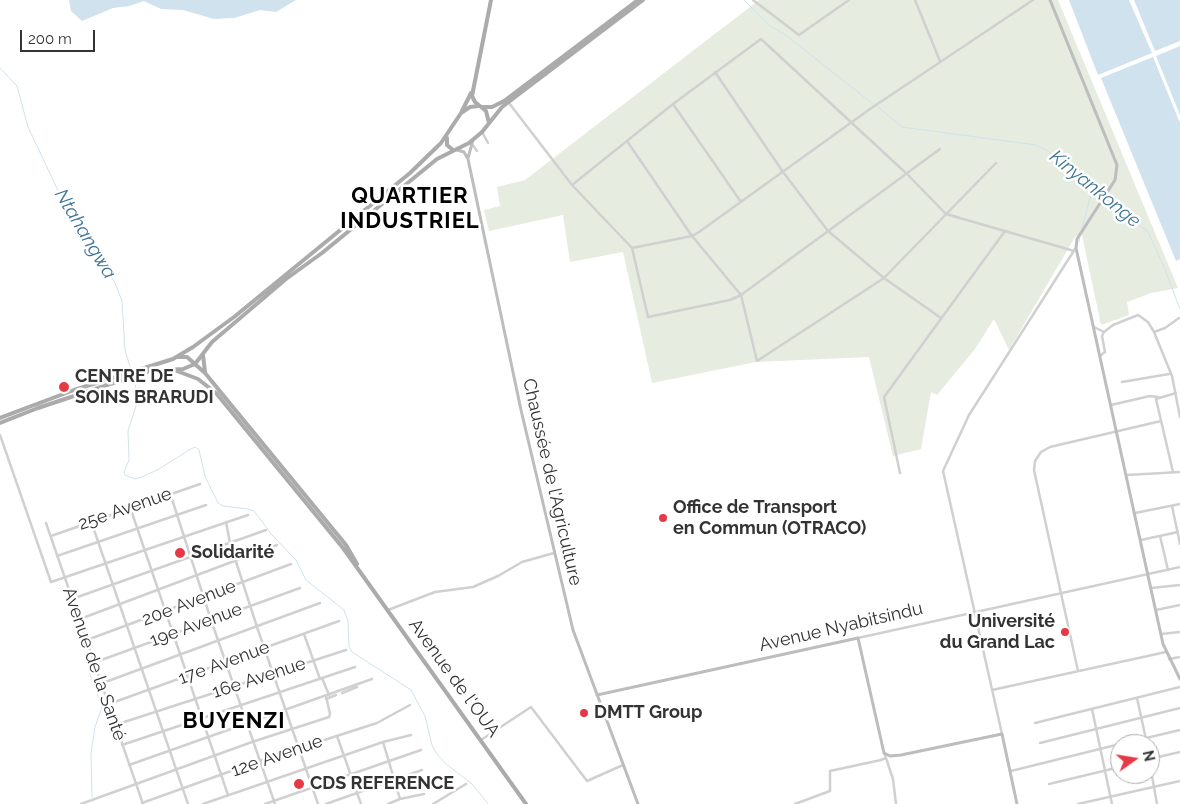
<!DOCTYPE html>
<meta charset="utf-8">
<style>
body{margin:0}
#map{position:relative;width:1180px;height:804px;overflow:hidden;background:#fff;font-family:Raleway,sans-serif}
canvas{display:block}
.north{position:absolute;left:1110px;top:734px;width:50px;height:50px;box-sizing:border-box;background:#fff;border:1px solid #adadad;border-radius:50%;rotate:77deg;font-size:14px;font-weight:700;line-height:20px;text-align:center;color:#333}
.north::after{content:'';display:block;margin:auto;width:18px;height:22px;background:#e63946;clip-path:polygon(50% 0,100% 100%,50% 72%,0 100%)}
.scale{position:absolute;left:20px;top:30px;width:75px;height:22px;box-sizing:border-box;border:2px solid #333;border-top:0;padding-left:6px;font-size:15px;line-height:18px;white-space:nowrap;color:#333;-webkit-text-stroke:4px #fff;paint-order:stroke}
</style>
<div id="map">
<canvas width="1180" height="804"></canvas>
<div class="north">N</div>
<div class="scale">200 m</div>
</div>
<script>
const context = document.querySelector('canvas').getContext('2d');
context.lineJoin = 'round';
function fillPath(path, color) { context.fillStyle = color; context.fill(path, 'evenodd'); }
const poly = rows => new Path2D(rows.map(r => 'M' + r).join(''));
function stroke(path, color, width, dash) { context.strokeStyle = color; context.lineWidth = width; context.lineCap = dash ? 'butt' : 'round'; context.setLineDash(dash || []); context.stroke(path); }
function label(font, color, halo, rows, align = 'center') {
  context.font = font + ' Raleway,sans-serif'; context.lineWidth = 5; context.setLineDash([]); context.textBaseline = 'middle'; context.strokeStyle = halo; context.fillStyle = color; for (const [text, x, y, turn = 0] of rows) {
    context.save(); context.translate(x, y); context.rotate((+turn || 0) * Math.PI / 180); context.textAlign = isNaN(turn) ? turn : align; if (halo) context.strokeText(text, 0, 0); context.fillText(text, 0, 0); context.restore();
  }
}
fillPath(poly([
 [759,0,1058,0,1178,288,1151,293,1127,302,1129,315,1101,325,1082,235,1075,237,1009,350,994,319,975,349,937,395,931,392,921,449,893,456,869,357,756,362,652,383,623,252,570,262,563,215,489,231,484,210,500,206,497,187,525,180]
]), '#e6ecdf');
fillPath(poly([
 [69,0,296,0,276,12,260,10,234,18,214,19,183,10,161,9,144,1,129,6,113,8,82,21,71,11],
 [1069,0,1129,0,1152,53,1098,75],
 [1134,0,1180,0,1180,41,1155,51],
 [1180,46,1180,115,1156,56],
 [1153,57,1180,123,1180,259,1176,261,1101,78]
]), '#cfe2ee');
stroke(poly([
 [744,0,770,26,783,33,873,104],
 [0,68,17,86,28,127,62,199,115,283,122,301,125,350,131,370],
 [878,107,902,127,1036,145,1048,151,1062,165,1070,167,1081,179,1148,232,1164,267,1180,309],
 [1082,229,1092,190],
 [1079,242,1080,236],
 [134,379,138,400,128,431,129,460,124,472,125,475,135,479,142,477,159,469,189,450,195,447,199,450,205,476,218,503,223,506,248,509,254,511,272,535,296,560,306,580,344,610,348,621,349,647,352,652,411,690,425,716,432,745,436,753,446,764,472,784,488,804],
 [88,669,102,707,95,727,91,753,92,797]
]), '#cfe2ee', 1);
stroke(poly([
 [753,0,799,35,849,0],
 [915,0,940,61],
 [715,72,783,172,828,231,884,278,941,318],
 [509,103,572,185,632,248,648,317,730,300,741,295,940,149],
 [673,104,741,202],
 [482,132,488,143],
 [627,141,692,236,741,295,757,361,884,278,996,163],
 [472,144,477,151],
 [572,185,673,104,761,39,907,174,946,214,1074,251],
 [632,248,692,236,699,232,870,109,1033,0],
 [1179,318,1165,328,1154,332,1172,376,1180,417],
 [1094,327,1104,332],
 [1100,356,1105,352,1102,336,1104,332,1113,325,1138,315,1148,322,1154,332],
 [1122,382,1169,374],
 [1111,405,1150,396,1158,397],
 [0,435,51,582,248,515],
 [1173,472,1156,399,1176,393],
 [900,473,884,397,1005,231],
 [1127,475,1180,472],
 [170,493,211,620,275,804],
 [1172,506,1180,544],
 [130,507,228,795],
 [1135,513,1180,504],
 [91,521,188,804],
 [226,522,230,543,257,627,318,804],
 [46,523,143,804],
 [51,536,200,484],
 [1160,536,1168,570],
 [1141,540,1178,532],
 [57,556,206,505],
 [1151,588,1180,585],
 [72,599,266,530],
 [388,610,435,592,473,587,498,576,522,562,554,553],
 [1156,610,1180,605],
 [80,619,277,545],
 [304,634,320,679],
 [1161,634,1180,632],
 [858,638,1180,567],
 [87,640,291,564],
 [1169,659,1180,657],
 [93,663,300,588],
 [1078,671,1034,470,1035,461,1041,452,1050,447,1161,421],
 [322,678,329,695],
 [100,684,320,603],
 [992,690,1166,652],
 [342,693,357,687],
 [1137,698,1147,744],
 [326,699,336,695],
 [109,704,339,621],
 [1092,709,1112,804],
 [1035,723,1180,687],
 [115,725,346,650],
 [1002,734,943,471,969,415,1075,249],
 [337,736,361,804],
 [481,740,531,707,587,781,623,765],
 [383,742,400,799,388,804],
 [1040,743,1180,708],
 [1121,744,1180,730],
 [122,745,355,667],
 [886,758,893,779,896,804],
 [1150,759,1180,752],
 [129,765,372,679],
 [1150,765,1157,804],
 [1011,771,1120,744],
 [1049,784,1120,767],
 [400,799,424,794],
 [142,803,259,761,377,723,410,705],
 [81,804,252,742,329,717,330,714,326,696],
 [203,804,383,742,411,735],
 [265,804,421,750],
 [326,804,422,770],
 [433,804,466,784],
 [795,804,830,791,830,771,881,760,886,758,884,753],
 [1078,804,1180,781]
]), '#d0d0d0', 2.5);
stroke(poly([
 [1050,0,1117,165,1115,180,1077,239,1076,248,1163,644,1180,679],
 [457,150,464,152,468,159,521,410,573,630,638,804],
 [468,158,473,140],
 [597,695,858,638,884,753,890,756,901,755,1002,734,1017,804]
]), '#bdbdbd', 3);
stroke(poly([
 [482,107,492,107,504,101,638,0],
 [462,111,471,93],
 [489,123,486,111,475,102,472,96,491,0],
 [447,138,447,145,453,150],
 [203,355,205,372],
 [178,357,187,357,205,373,346,545,357,564],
 [177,371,198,379,216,393,343,548,526,804],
 [0,418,74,390,173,359,193,347,234,317,410,173,441,143,461,113,470,107,479,106],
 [0,423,38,408,149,371,183,369,195,364,212,342,286,279,322,253,437,159,469,143,482,132,502,107,643,0]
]), '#ababab', 4);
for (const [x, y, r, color] of [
 [64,387,6,"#e63946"],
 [663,518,5,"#e63946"],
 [180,553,6,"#e63946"],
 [1065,632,5,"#e63946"],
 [584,713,5,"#e63946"],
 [299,784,6,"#e63946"]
]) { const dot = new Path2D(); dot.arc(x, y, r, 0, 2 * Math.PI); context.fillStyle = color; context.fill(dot); stroke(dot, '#fff', 2); }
label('bold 18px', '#333', '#fff', [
 ["CENTRE DE",75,377],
 ["SOINS BRARUDI",75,398],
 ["Office de Transport",673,508],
 ["en Commun (OTRACO)",673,529],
 ["Solidarité",191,553],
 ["Université",1055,622,"right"],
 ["du Grand Lac",1055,643,"right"],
 ["DMTT Group",594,713],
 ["CDS REFERENCE",310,784]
], 'left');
label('18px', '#333', '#fff', [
 ["Chaussée de l'Agriculture",552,482,77],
 ["25e Avenue",125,509,-19],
 ["20e Avenue",189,603,-21],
 ["19e Avenue",196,625,-20],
 ["Avenue Nyabitsindu",841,627,-13],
 ["17e Avenue",224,663,-20],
 ["Avenue de la Santé",94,664,71],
 ["16e Avenue",259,678,-18],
 ["Avenue de l'OUA",454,678,54],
 ["12e Avenue",277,756,-19]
]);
label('italic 19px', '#3f7597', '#fff', [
 ["Kinyankonge",1095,189,39],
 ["Ntahangwa",85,234,59]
]);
context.letterSpacing = '1px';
label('bold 22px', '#000', '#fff', [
 ["QUARTIER",410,196],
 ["INDUSTRIEL",410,221],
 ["BUYENZI",234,721]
]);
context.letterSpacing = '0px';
</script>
